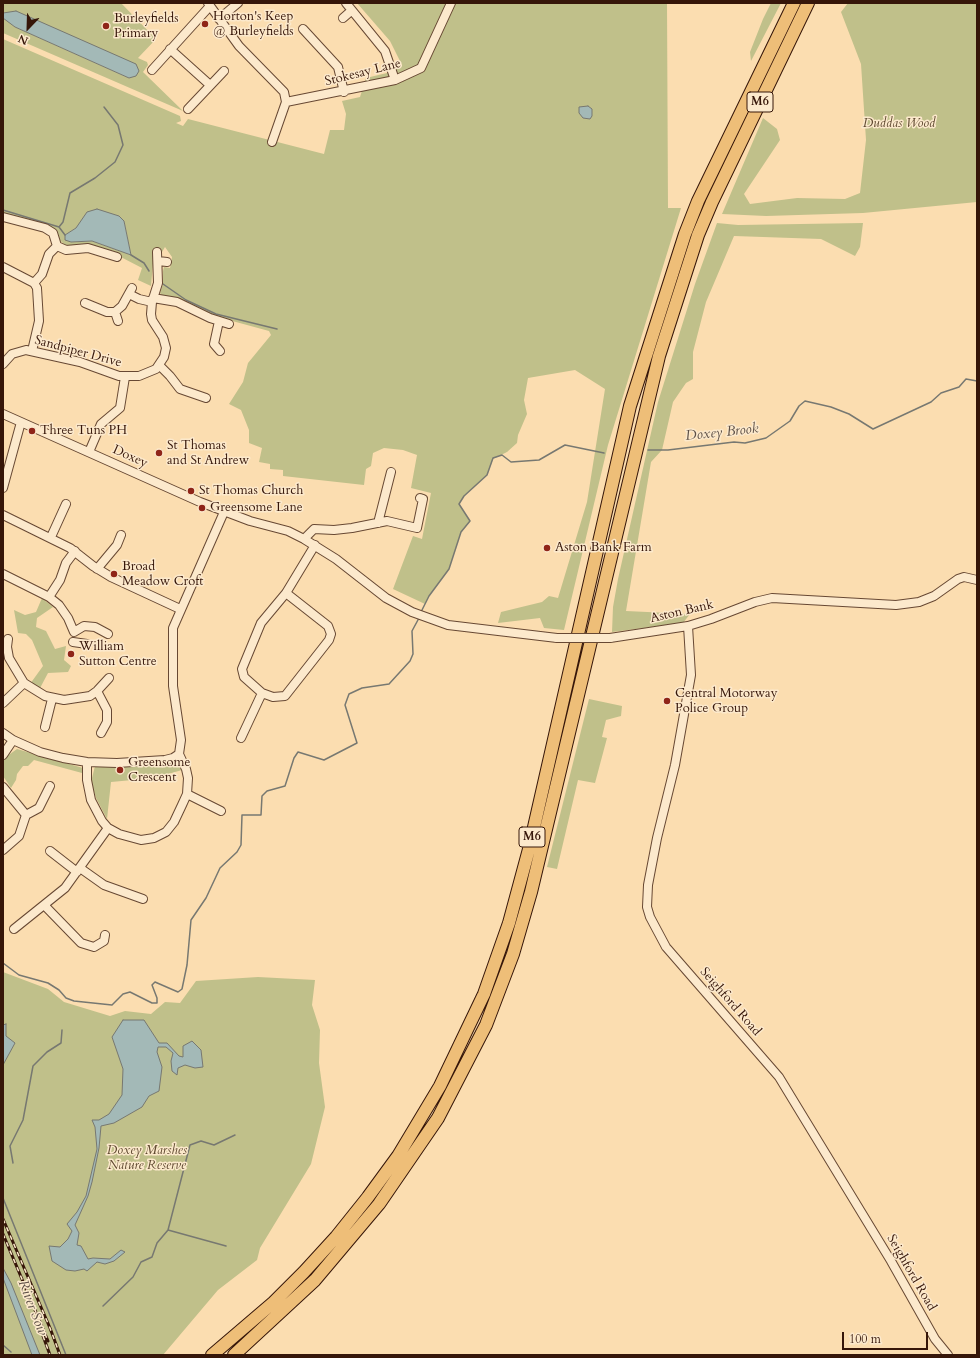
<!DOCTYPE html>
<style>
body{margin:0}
#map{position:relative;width:980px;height:1358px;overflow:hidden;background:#fbddb0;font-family:Cardo,serif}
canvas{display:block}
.frame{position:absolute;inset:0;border:4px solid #361609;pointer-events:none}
.north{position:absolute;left:8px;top:8px;width:40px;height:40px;-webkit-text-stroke:3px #fce9cc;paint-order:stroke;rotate:203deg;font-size:11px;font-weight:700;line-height:16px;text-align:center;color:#361609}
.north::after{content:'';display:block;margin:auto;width:14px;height:18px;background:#361609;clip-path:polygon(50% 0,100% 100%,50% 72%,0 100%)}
.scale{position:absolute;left:842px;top:1332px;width:86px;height:18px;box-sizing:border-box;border:2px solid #361609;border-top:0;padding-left:5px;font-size:12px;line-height:14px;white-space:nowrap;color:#361609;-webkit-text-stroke:3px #fce9cc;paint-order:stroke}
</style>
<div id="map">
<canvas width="980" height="1358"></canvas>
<div class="frame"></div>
<div class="north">N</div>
<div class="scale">100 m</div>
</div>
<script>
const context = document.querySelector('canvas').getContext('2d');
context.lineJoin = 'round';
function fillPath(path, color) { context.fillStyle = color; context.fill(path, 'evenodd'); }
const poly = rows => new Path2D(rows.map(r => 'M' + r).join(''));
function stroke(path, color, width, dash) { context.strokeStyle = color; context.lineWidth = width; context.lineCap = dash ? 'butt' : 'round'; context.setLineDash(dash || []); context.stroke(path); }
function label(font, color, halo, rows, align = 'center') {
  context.font = font + ' Cardo,serif'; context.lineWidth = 3; context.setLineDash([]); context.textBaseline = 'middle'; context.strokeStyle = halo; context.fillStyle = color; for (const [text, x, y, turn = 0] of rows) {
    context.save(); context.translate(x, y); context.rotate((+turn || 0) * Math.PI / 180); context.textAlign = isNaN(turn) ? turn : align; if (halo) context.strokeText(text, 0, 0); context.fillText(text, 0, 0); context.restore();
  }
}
fillPath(poly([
 [3,3,121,3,156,39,138,58,147,62,148,65,143,72,183,111,3,33,3,17,15,27,129,78,6,12,3,13],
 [357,3,667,3,668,208,681,208,608,445,564,630,544,628,540,618,498,623,501,612,542,602,549,596,558,598,587,502,605,389,575,370,528,378,524,400,527,414,518,435,517,443,507,452,493,459,487,475,464,496,459,504,470,521,461,532,449,569,429,596,425,604,393,589,413,536,422,539,431,493,411,488,417,455,403,450,384,448,373,453,371,466,366,469,364,485,283,476,283,470,270,469,270,464,259,462,262,448,249,443,249,430,241,410,229,404,243,382,248,363,271,335,269,331,214,316,162,296,160,293,163,284,163,271,164,267,170,268,172,257,165,247,162,252,154,252,151,286,138,280,142,268,115,254,68,248,45,226,3,215,3,39,180,116,181,121,176,123,183,126,188,119,324,154,330,130,344,130,346,114,342,101,360,97,366,78,387,73,402,65,390,41],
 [124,221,131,255,92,241,71,242,65,235,76,228],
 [771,3,781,3,751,61,750,52,763,19],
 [848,3,977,3,977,202,863,213,766,216,722,214,763,118,777,129,780,140,744,194,750,204,797,198,845,199,860,193,866,140,861,64,841,12],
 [717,223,738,225,863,223,860,247,855,256,821,239,734,236,706,302,693,352,693,379,686,383,673,402,662,450,651,462,626,611,690,614,683,623,612,632,613,607,618,579,658,402,695,284],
 [42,598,53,607,37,618,36,627,46,631,55,649,66,646,64,660,71,666,68,672,48,673,39,690,30,684,43,666,32,640,26,634,18,633,14,610,25,615,36,612],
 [589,699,622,706,621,716,606,720,602,737,607,738,595,783,578,780,557,869,547,867],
 [17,749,83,768,82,773,34,760,28,766,23,766,17,774,16,780,11,788,3,776,3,759],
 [175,763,182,770,154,778,111,782,107,819,96,798,91,782,95,766],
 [3,972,48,989,64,1002,110,1016,125,1011,151,1014,165,1002,180,1003,196,981,258,977,315,980,312,1005,320,1030,319,1063,325,1107,311,1164,260,1248,257,1260,218,1290,163,1355,3,1355]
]), '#c0c08a');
const water = poly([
 [16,11,136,64,139,71,136,76,129,78,15,27,3,18,3,13,16,11],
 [588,106,592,109,592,116,590,119,583,118,579,113,579,107,588,106],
 [97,209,119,216,124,221,131,255,92,241,71,242,65,240,65,235,76,228,87,212,97,209],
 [123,1020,144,1020,159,1043,167,1043,179,1056,183,1057,183,1046,192,1041,201,1050,203,1067,195,1068,185,1065,178,1068,177,1075,172,1071,171,1061,173,1053,166,1047,158,1047,157,1052,162,1067,159,1091,149,1096,142,1107,114,1123,101,1126,99,1148,92,1182,88,1196,75,1225,79,1233,77,1245,81,1246,88,1259,93,1258,110,1259,121,1250,125,1252,114,1261,105,1264,97,1262,87,1271,84,1269,75,1271,66,1270,52,1261,49,1246,60,1247,68,1239,72,1231,67,1224,77,1212,86,1196,97,1149,95,1127,92,1120,99,1120,109,1114,122,1095,123,1069,112,1037,123,1020],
 [6,1024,6,1036,15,1043,3,1065,3,1025,6,1024],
 [3,1268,11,1283,40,1355,32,1355,3,1278,3,1268]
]);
fillPath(water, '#a3b9b7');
stroke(water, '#777871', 1);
stroke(poly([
 [3,210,59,227,65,235],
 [59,227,63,222,70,193,95,178,115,162,123,145,118,125,104,107],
 [131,255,144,263,149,271],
 [163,284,186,300,216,314,277,329],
 [648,450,668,450,734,442,745,443,766,438,790,421,799,406,805,401,831,407,849,414,873,429,931,402,941,393,959,387,966,379,977,381],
 [421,612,429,596,449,569,461,532,470,521,459,504,464,496,487,475,493,458,502,455,511,462,539,460,565,445,604,453],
 [3,963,19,975,48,983,59,990,66,998,74,1001,112,1005,123,994,130,992,152,1003,157,1003,157,998,152,985,155,982,178,992,182,989,187,965,191,920,206,898,220,868,237,852,241,845,242,815,261,815,262,796,267,791,285,786,294,758,298,752,324,760,357,743,345,705,349,694,362,688,389,684,410,661,413,654,412,631,419,618],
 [13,1163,10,1146,23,1120,33,1066,47,1052,61,1043,62,1030],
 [3,1198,66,1355],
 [168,1230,226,1246],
 [103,1306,133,1277,141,1262,152,1257,157,1243,168,1230,190,1145,201,1141,214,1145,235,1135],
 [3,1345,11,1352]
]), '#777871', 1.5);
const minor = poly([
 [208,3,239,46,284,92,286,102,272,142],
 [346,3,385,51,395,80],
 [343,18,351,11],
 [219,19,238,3],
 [303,29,338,67,344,92],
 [170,49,210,85],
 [152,70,210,6],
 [286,102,395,80,421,68,451,3],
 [188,109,224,71],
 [3,217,45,228,53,233,57,246,66,250,88,248,117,257],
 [158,261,167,262],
 [3,267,34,283],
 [129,294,139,299,152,302],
 [153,298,177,302,210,318,229,324],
 [85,303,107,312,115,312,122,306,132,288],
 [115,312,118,321],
 [219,321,214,344,220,351],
 [32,351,39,321,37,288,34,283,42,274,49,254,57,246],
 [3,364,12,354,26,350,80,362,119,376,139,376,156,369,164,357,166,348,163,337,152,320,151,314,152,302,158,283,157,252],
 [159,365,170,376,180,389,206,398],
 [3,414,200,502,250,521,288,531,304,539,336,559,386,598,412,612,448,625,557,638],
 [89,452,101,424,120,408,125,377],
 [3,488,21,422],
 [3,515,70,548,93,566,111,577,180,609],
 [378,523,391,472],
 [51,537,66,504],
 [304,539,314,529,334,530,352,528,387,521,417,528,423,499,420,498],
 [75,551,66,563,60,580,49,597,59,605,68,618,74,632,84,626,95,627,108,634],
 [97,569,117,545,121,535],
 [3,574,49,597],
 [688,626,691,675,675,765,657,838,648,885,647,907,650,917,666,947,779,1077,891,1261,935,1339,948,1355],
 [610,638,688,626,711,619,755,602,772,598,896,605,919,602,934,596,958,579,964,577,977,580],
 [8,639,7,647,9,658,24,683],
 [73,642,87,644],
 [97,691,107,710,107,722,101,733],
 [262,693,273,697,285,696,329,640,331,634,328,626,286,593],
 [3,703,24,683,45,696,64,700,90,696,97,691,109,678],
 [45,727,52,699],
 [3,733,13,740,40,752,63,758,87,762,117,763,165,760,173,758,179,754,181,740,173,686,173,628,224,512],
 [241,738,262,693,244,677,242,669,261,623,286,593,315,545],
 [3,755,13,740],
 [87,762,87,780,91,800,102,821,108,828,119,834,141,840,154,838,166,832,174,822,182,805,187,794,188,778,186,769,179,754],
 [3,787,26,815,19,836,3,850],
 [187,794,221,811],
 [26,815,39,808,50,786],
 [50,851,77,872],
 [80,868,104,885,143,899],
 [45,906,81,943,94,947,104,941,105,935],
 [14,929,65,888,108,828]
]);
const highway = poly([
 [212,1355,274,1302,304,1272,336,1237,368,1197,398,1156,440,1086,484,994,509,923,529,849,630,406,685,234,698,201,794,3],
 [234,1355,315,1280,379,1204,438,1118,486,1025,513,954,531,892,659,356,698,235,712,202,808,3]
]);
stroke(minor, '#674833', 10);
stroke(highway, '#361609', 14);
stroke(minor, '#fce9cc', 8);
stroke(highway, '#eebe78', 12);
const rail = poly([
 [3,1219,50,1328,60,1355],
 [3,1234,48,1341],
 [43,1336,50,1355]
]);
stroke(rail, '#361609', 3);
stroke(rail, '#fce9cc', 1.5, [4.5]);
const minorBridge = poly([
 [557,638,610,638]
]);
stroke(minorBridge, '#674833', 10, []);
stroke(minorBridge, '#fce9cc', 8);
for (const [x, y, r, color] of [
 [205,24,4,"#8f2418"],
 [106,26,4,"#8f2418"],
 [32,431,4,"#8f2418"],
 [159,453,4,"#8f2418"],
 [191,491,4,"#8f2418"],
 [202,508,4,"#8f2418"],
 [547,548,4,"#8f2418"],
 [114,574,4,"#8f2418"],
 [71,654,4,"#8f2418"],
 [667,701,4,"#8f2418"],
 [120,770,4,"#8f2418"]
]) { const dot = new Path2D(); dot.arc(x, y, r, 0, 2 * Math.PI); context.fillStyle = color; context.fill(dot); stroke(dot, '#fce9cc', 1.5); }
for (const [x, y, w] of [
 [760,102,26],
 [532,837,26]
]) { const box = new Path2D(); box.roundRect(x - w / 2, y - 10, w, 20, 3); context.fillStyle = '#fce9cc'; context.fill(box); stroke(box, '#361609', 1); }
label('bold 12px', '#361609', null, [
 ["M6",760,102],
 ["M6",532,837]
]);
label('13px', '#361609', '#fce9cc', [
 ["Horton's Keep",213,17],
 ["@ Burleyfields",213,32],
 ["Burleyfields",114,19],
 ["Primary",114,34],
 ["Three Tuns PH",40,431],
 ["St Thomas",167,446],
 ["and St Andrew",167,461],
 ["St Thomas Church",199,491],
 ["Greensome Lane",210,508],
 ["Aston Bank Farm",555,548],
 ["Broad",122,567],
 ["Meadow Croft",122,582],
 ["William",79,647],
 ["Sutton Centre",79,662],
 ["Central Motorway",675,694],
 ["Police Group",675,709],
 ["Greensome",128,763],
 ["Crescent",128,778]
], 'left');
label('13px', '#361609', '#fce9cc', [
 ["Stokesay Lane",363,73,-14],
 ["Sandpiper Drive",78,352,15],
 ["Doxey",130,457,24],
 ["Aston Bank",682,612,-13],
 ["Seighford Road",730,1002,49],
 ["Seighford Road",911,1273,60]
]);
label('italic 13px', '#5f4930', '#fce9cc', [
 ["Duddas Wood",899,124],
 ["Doxey Marshes",147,1151],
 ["Nature Reserve",147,1166]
]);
label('italic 14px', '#5c4f46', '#fce9cc', [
 ["Doxey Brook",722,433,-6],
 ["River Sow",32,1308,69]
]);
</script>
